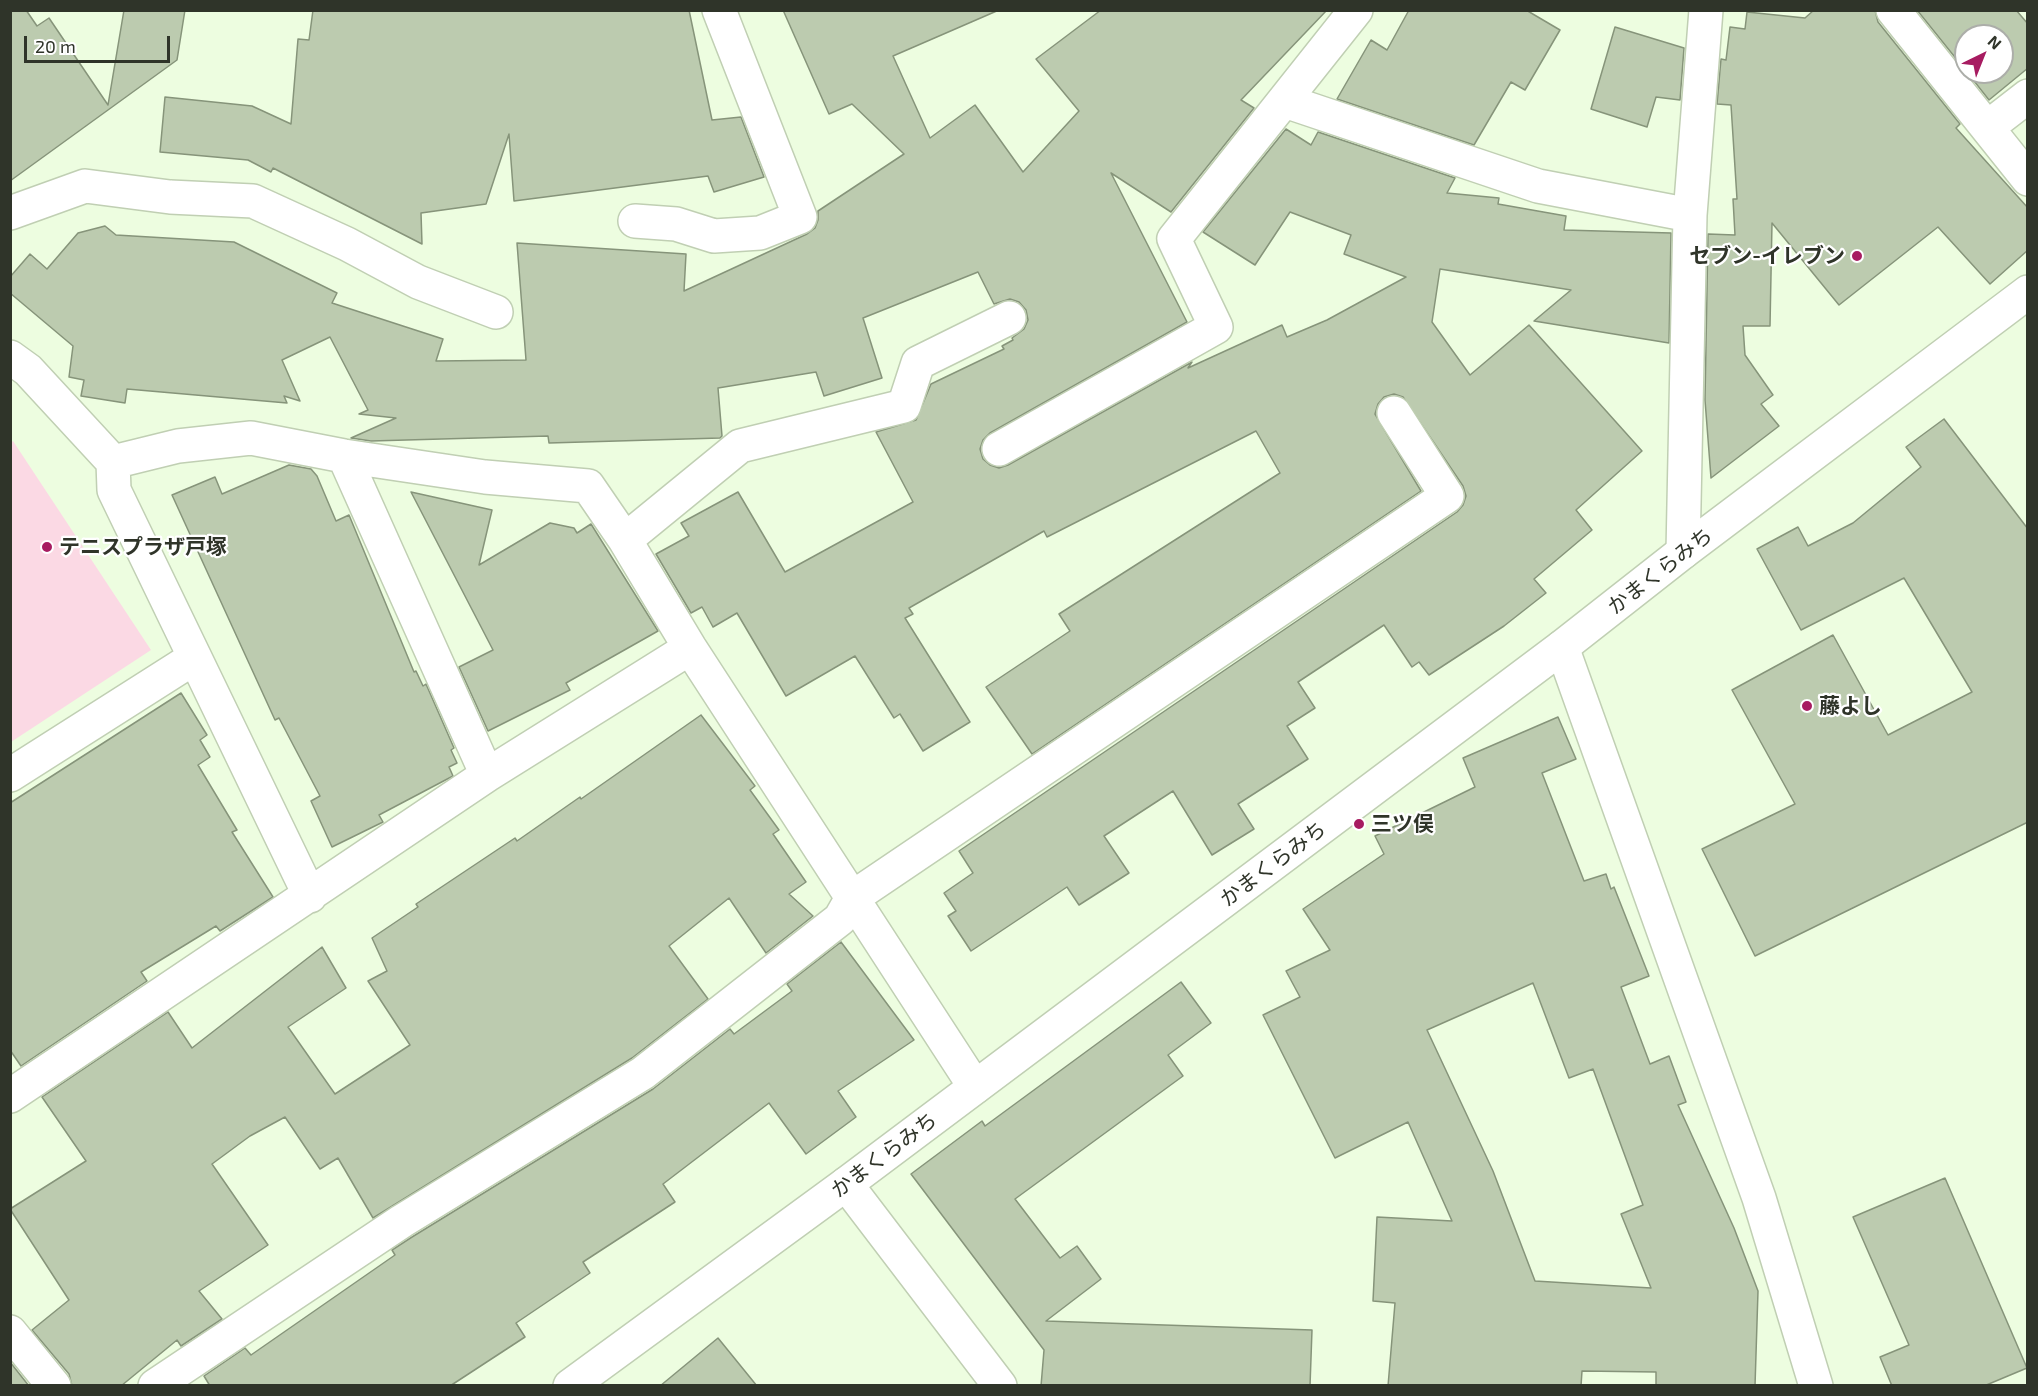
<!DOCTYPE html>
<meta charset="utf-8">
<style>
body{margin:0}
#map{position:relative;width:2038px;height:1396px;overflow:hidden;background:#edfde0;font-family:"Exo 2",sans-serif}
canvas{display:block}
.frame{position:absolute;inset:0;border:12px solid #2f3429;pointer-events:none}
.north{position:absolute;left:1954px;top:24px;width:60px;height:60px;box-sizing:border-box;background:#fff;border:2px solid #acaea9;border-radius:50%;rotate:43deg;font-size:16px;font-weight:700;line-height:24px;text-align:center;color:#2f3429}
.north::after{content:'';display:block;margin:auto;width:21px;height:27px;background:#a71c61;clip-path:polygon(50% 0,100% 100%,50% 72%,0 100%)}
.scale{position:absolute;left:24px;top:36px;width:146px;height:27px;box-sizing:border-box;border:3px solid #2f3429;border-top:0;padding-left:8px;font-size:18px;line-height:21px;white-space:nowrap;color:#2f3429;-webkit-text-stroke:4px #fff;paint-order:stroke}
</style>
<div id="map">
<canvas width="2038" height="1396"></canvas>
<div class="frame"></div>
<div class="north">N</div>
<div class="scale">20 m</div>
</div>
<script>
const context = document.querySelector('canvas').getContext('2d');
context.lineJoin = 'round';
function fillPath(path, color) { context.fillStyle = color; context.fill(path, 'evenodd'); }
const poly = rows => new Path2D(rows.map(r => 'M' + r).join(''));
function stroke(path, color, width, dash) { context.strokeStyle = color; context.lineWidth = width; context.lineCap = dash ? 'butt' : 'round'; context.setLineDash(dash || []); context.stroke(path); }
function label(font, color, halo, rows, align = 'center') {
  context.font = font + ' "Exo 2","Noto Sans JP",sans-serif'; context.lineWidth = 4.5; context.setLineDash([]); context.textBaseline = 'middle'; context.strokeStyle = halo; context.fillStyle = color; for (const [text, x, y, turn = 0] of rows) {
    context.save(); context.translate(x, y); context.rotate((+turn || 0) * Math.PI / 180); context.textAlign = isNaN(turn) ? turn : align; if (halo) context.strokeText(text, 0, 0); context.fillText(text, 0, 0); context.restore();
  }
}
fillPath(poly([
 [13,441,151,650,11,742,10,443]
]), '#fbd9e4');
const building = poly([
 [10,10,26,10,37,26,49,18,108,105,124,10,185,10,177,60,10,181,10,10],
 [313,10,689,10,712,120,741,117,764,177,714,192,708,176,514,201,509,134,486,204,421,213,422,244,273,168,271,172,248,160,160,152,165,97,252,106,291,124,298,39,309,40,313,10],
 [783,10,999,10,893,56,930,138,975,105,1023,172,1079,111,1036,59,1101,10,1327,10,1241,100,1254,108,1171,212,1111,173,1187,322,990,433,983,440,980,449,983,459,990,465,999,468,1008,465,1192,362,1188,368,1282,325,1287,337,1327,320,1406,277,1344,254,1351,235,1290,212,1255,265,1203,232,1286,129,1311,145,1318,132,1455,178,1447,193,1499,198,1498,204,1566,216,1564,230,1671,233,1669,343,1534,321,1571,290,1440,269,1432,322,1470,375,1529,325,1642,451,1576,510,1592,530,1534,579,1546,593,1504,626,1429,675,1419,662,1412,667,1384,625,1298,682,1315,708,1287,726,1308,759,1238,804,1254,829,1212,855,1173,791,1104,836,1129,873,1079,905,1067,887,971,951,948,916,956,911,944,893,973,873,959,851,1457,512,1463,505,1466,496,1463,486,1403,397,1394,394,1384,397,1378,404,1375,414,1421,491,1032,754,986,687,1070,631,1059,614,1280,473,1256,431,1047,537,1044,531,909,608,913,614,905,618,970,722,923,751,900,714,894,718,855,656,786,696,737,613,713,627,702,607,691,613,656,554,689,536,681,523,738,492,785,572,913,502,876,432,916,420,931,384,1004,349,1002,346,1013,340,1012,338,1024,329,1028,320,1026,310,1019,302,1010,299,994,304,978,272,863,318,882,378,824,396,816,372,718,388,722,436,720,438,549,443,548,436,371,441,351,438,396,418,359,414,368,410,330,337,282,360,300,401,284,396,287,403,127,389,125,403,81,396,84,380,69,377,73,346,10,293,10,277,30,254,47,269,78,233,105,226,116,235,234,242,337,293,332,303,443,339,436,361,526,360,517,243,686,254,684,291,807,234,815,228,818,220,818,211,904,154,852,104,829,114,783,10],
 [1409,10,1526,10,1560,30,1525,90,1511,82,1474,145,1337,99,1371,40,1387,50,1409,10],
 [1814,10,1875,10,1878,22,1960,124,1956,128,2028,208,2028,250,1990,284,1938,227,1839,305,1772,223,1770,326,1743,326,1745,355,1773,395,1761,404,1779,426,1711,478,1705,400,1708,234,1735,235,1733,199,1737,199,1731,105,1717,104,1721,59,1726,60,1730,27,1745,29,1747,12,1805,18,1814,10],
 [1917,10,2016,10,2028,24,2028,68,1989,100,1967,72,2002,72,2002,36,1966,36,1966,71,1917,10],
 [1615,27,1684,48,1680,100,1656,97,1647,127,1591,109,1615,27],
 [1944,419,2028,529,2028,822,1755,956,1702,849,1795,804,1732,690,1833,635,1888,735,1972,692,1904,578,1801,630,1757,549,1798,527,1808,546,1853,523,1921,467,1906,447,1944,419],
 [289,465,311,469,317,476,336,521,349,515,414,672,416,671,423,686,426,684,454,748,451,750,457,763,449,767,453,776,379,815,383,822,332,847,311,801,320,796,279,718,275,720,172,495,215,477,222,494,289,465],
 [411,492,492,510,479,565,550,523,574,528,577,533,591,524,658,631,566,683,570,690,488,731,459,667,493,650,411,492],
 [181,693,207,735,200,740,210,757,198,765,237,830,232,832,273,897,220,931,216,926,141,972,147,981,21,1066,10,1050,10,803,181,693],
 [701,715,755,786,750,790,779,830,773,834,806,882,789,894,813,916,766,953,729,898,669,946,708,999,632,1058,373,1218,338,1158,320,1169,285,1117,250,1136,212,1164,268,1245,199,1291,222,1319,181,1346,177,1340,121,1386,72,1386,69,1374,32,1330,69,1300,10,1209,86,1161,42,1097,168,1012,192,1048,322,947,346,988,288,1027,335,1094,410,1045,368,981,387,971,372,938,418,907,416,904,515,838,517,841,580,797,581,799,701,715],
 [1558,717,1576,759,1542,773,1584,881,1606,874,1611,889,1614,887,1649,976,1621,987,1650,1064,1669,1056,1686,1102,1678,1105,1734,1228,1758,1291,1755,1386,1656,1386,1656,1372,1582,1371,1581,1386,1388,1386,1395,1303,1373,1301,1377,1217,1452,1221,1408,1122,1335,1158,1263,1015,1300,997,1286,971,1330,950,1303,909,1384,854,1375,836,1475,787,1463,758,1558,717],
 [1533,983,1569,1078,1593,1069,1643,1205,1621,1214,1651,1288,1535,1281,1493,1171,1427,1030,1533,983],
 [841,942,914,1040,838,1091,856,1117,806,1154,769,1103,663,1184,675,1202,583,1262,590,1273,516,1323,525,1337,450,1386,210,1386,204,1376,245,1348,251,1355,395,1255,392,1250,412,1237,653,1089,730,1029,734,1034,792,991,787,984,841,942],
 [1181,982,1211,1023,1168,1055,1183,1076,1015,1199,1060,1258,1077,1246,1101,1279,1046,1321,1312,1330,1310,1386,1041,1386,1044,1350,911,1174,982,1121,985,1126,1181,982],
 [1945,1178,2027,1368,1984,1386,1892,1386,1880,1357,1909,1345,1853,1217,1945,1178],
 [718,1338,757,1386,660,1386,718,1338],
 [10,1362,29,1386,10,1386,10,1362]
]);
fillPath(building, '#bccbaf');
stroke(building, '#86947a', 1.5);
const minor = poly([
 [1893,10,2028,179],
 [1285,101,1538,186,1690,215],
 [1988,127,2028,96],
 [10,213,85,186,170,197,253,201,347,244,418,282,496,312],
 [635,221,676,224,714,236,760,233,800,217,719,10],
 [10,357,28,370,113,462,114,490,310,896],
 [999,449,1216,327,1174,239,1356,10],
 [344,456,487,775],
 [113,462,178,446,251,438,344,456,485,477,588,486,625,540,690,648,975,1087],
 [625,540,740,446,904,406,918,363,1009,318],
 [1683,552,1690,215,1706,10],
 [1562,647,1759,1198,1816,1386],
 [10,775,194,658],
 [10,1096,487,775,690,648],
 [846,1184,1000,1386],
 [10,1332,54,1386],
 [155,1386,402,1221,643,1073,840,919,852,898,1447,496,1394,413]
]);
const secondary = poly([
 [570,1386,846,1184,1562,647,1683,552,2028,292]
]);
stroke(minor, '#c0cfb3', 36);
stroke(secondary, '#c0cfb3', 36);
stroke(minor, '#fff', 33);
stroke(secondary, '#fff', 33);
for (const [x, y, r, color] of [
 [1857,256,6,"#a71c61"],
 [47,547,6,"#a71c61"],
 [1807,706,6,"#a71c61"],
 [1359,824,6,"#a71c61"]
]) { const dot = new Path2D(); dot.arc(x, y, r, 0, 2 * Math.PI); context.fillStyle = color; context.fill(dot); stroke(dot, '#fff', 2); }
label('bold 21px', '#2f3429', '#fff', [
 ["セブン-イレブン",1845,256,"right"],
 ["テニスプラザ戸塚",59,547],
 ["藤よし",1819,706],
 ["三ツ俣",1371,824]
], 'left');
label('21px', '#2f3429', '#fff', [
 ["かまくらみち",1660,571,-38],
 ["かまくらみち",1273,864,-37],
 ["かまくらみち",884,1155,-37]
]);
</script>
